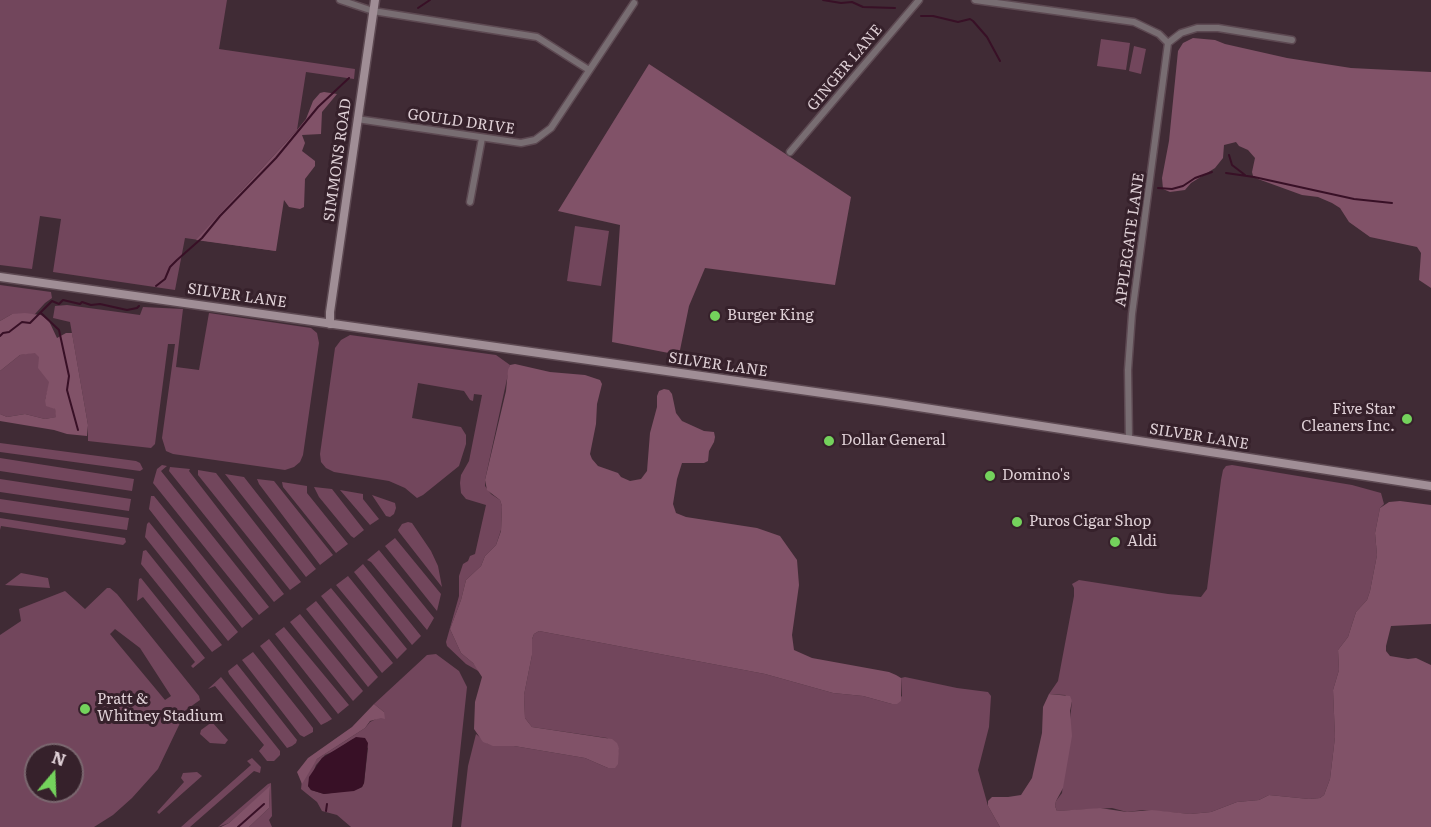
<!DOCTYPE html>
<style>
body{margin:0}
#map{position:relative;width:1431px;height:827px;overflow:hidden;background:#402b35;font-family:Literata,serif}
canvas{display:block}
.north{position:absolute;left:24px;top:743px;width:60px;height:60px;box-sizing:border-box;background:#36212b;border:2px solid #7a676f;border-radius:50%;rotate:19deg;font-size:16px;font-weight:700;line-height:24px;text-align:center;color:#dfd0d6}
.north::after{content:'';display:block;margin:auto;width:21px;height:27px;background:#74d25c;clip-path:polygon(50% 0,100% 100%,50% 72%,0 100%)}
</style>
<div id="map">
<canvas width="1431" height="827"></canvas>
<div class="north">N</div>
</div>
<script>
const context = document.querySelector('canvas').getContext('2d');
context.lineJoin = 'round';
function fillPath(path, color) { context.fillStyle = color; context.fill(path, 'evenodd'); }
const poly = rows => new Path2D(rows.map(r => 'M' + r).join(''));
function stroke(path, color, width, dash) { context.strokeStyle = color; context.lineWidth = width; context.lineCap = dash ? 'butt' : 'round'; context.setLineDash(dash || []); context.stroke(path); }
function label(font, color, halo, rows, align = 'center') {
  context.font = font + ' Literata,serif'; context.lineWidth = 6; context.setLineDash([]); context.textBaseline = 'middle'; context.strokeStyle = halo; context.fillStyle = color; for (const [text, x, y, turn = 0] of rows) {
    context.save(); context.translate(x, y); context.rotate((+turn || 0) * Math.PI / 180); context.textAlign = isNaN(turn) ? turn : align; if (halo) context.strokeText(text, 0, 0); context.fillText(text, 0, 0); context.restore();
  }
}
fillPath(poly([
 [0,0,227,0,219,49,355,69,354,79,306,72,297,130,240,192,276,251,185,238,175,290,53,272,61,219,40,216,32,269,0,265],
 [1101,39,1130,43,1126,70,1097,66],
 [1134,46,1146,49,1141,74,1129,71],
 [575,226,609,231,601,286,567,281],
 [0,285,51,292,52,298,45,303,35,314,12,314,0,321],
 [67,305,140,315,143,307,183,309,176,367,199,370,209,313,311,328,317,333,319,343,303,455,300,462,294,467,285,470,173,454,166,451,162,438,175,344,168,344,155,444,151,448,88,441,88,425,70,322,53,318,55,306],
 [350,335,496,355,510,365,485,480,485,486,491,494,500,500,502,506,501,530,496,545,485,556,481,566,466,580,461,600,450,629,461,653,473,663,480,672,466,664,447,646,446,642,459,596,459,576,463,564,468,561,470,556,475,554,486,505,466,499,461,493,460,483,461,475,469,461,482,395,474,394,473,401,470,400,464,391,418,383,412,418,461,427,466,435,466,444,459,466,423,495,417,498,405,488,389,481,334,472,326,468,321,462,320,454,335,348,341,340],
 [35,352,39,356,50,382,45,400,55,409,57,417,45,419,25,414,7,417,0,414,0,371,20,355],
 [0,443,136,461,140,463,143,469,140,471,0,452],
 [0,458,134,479,132,491,0,471],
 [162,465,167,466,161,471,269,607,259,615,153,483,157,469],
 [1232,465,1352,485,1381,493,1384,504,1380,508,1375,533,1377,555,1370,591,1367,600,1356,612,1348,637,1338,650,1339,670,1333,690,1335,737,1330,779,1324,795,1320,798,1309,799,1269,795,1259,800,1237,802,1211,812,1190,814,1143,810,1127,812,1112,808,1057,811,1055,806,1056,801,1062,793,1072,701,1065,695,1049,694,1058,681,1074,596,1074,588,1072,584,1079,580,1168,594,1201,597,1207,589,1221,480,1223,470,1226,466],
 [170,467,190,469,189,471,284,594,274,602,169,471],
 [198,470,216,473,301,582,290,590,198,475],
 [225,474,244,477,316,569,306,577],
 [0,479,131,499,129,511,0,492],
 [257,479,274,481,333,555,320,565,259,484],
 [282,482,307,486,307,493,348,544,336,553,283,487],
 [314,487,332,489,364,530,354,538,351,536,319,497],
 [340,490,363,494,363,499,379,519,370,525],
 [372,495,395,503,396,508,394,514,390,517,386,516],
 [151,496,154,496,253,619,242,628,149,509],
 [0,499,129,518,127,530,0,512],
 [0,518,125,538,126,542,123,545,1,526,0,530],
 [149,522,238,632,228,641,145,537,147,524],
 [408,522,412,523,431,551,438,566,442,587,399,532,398,530,402,524],
 [395,538,441,594,437,611,385,546],
 [146,550,222,645,212,652,141,564,143,551],
 [379,550,434,618,427,630,371,562,367,560],
 [363,564,421,636,412,645,354,572],
 [21,573,48,578,50,588,5,585],
 [348,576,407,649,397,659,336,585],
 [141,578,205,658,193,668,191,666,195,662,143,597,137,601,139,579],
 [107,588,110,588,117,594,199,696,200,700,176,717,180,723,158,769,132,798,113,815,94,827,0,827,0,635,21,621,19,609,65,591,85,609],
 [115,629,140,648,171,696,165,700,110,634],
 [36,755,72,755,72,791,36,791],
 [331,588,393,663,382,673,321,596],
 [316,601,378,677,368,687,306,609],
 [300,614,363,691,353,701,290,622],
 [284,627,349,705,338,714,275,634],
 [539,631,765,674,833,693,863,696,892,704,902,696,901,678,905,677,957,688,988,692,991,696,989,727,978,770,988,806,1000,827,461,827,468,766,476,734,488,744,514,746,585,758,608,768,617,758,619,748,607,738,532,727,528,722,525,718,524,695,532,655,532,639,534,634],
 [269,639,332,719,327,722,321,725,260,646],
 [253,652,303,715,313,728,313,732,304,737,300,735,242,660],
 [436,654,459,671,467,687,452,827,351,827,337,815,322,811,317,802,301,789,302,780,310,768,317,759,365,728,370,722,384,715,384,712,374,704,427,655],
 [353,739,368,748,364,783,362,787,358,789,324,794,311,790,308,786,316,765,325,755,337,750],
 [237,664,297,740,296,743,292,746,287,748,229,674,228,671],
 [221,677,280,751,280,755,274,761,267,761,259,751,264,745,215,686,208,689],
 [212,722,228,740,225,744,210,743,200,734,201,730],
 [252,758,261,767,260,773,254,771,190,827,181,827,251,765,247,761],
 [197,772,202,776,159,814,157,812,184,782,181,778,183,773],
 [271,783,272,816,269,820,272,827,249,827,269,808,270,787,229,823,218,827,268,784]
]), '#72465c');
fillPath(poly([
 [1193,38,1215,40,1225,44,1287,58,1351,68,1431,72,1431,288,1419,280,1421,253,1417,247,1370,237,1349,222,1340,208,1332,203,1318,197,1302,195,1258,179,1253,176,1252,172,1255,158,1248,150,1239,146,1236,142,1224,145,1223,158,1215,168,1191,183,1185,190,1170,192,1163,189,1162,178,1169,141,1178,51,1183,43],
 [649,64,851,197,835,285,705,268,689,306,679,355,612,342,620,225,558,211],
 [324,92,337,94,322,112,321,134,302,135,305,143,302,151,315,161,315,166,305,179,304,207,300,209,289,207,284,200,276,251,196,240,297,130,306,119,313,101,320,93],
 [25,313,41,315,49,321,57,338,66,333,72,333,88,425,87,436,67,434,54,430,0,421,0,414,7,417,25,414,45,419,56,417,55,409,46,406,45,400,49,382,38,368,39,357,35,353,20,355,0,371,0,321,12,314],
 [515,364,550,372,585,375,600,380,602,384,597,404,596,424,590,454,592,459,598,466,618,473,621,477,630,481,641,479,647,471,650,433,657,407,657,396,659,391,664,389,669,390,672,394,676,413,682,421,704,431,714,432,715,437,714,442,709,451,708,461,704,463,682,463,677,479,673,504,676,513,686,517,757,528,780,536,797,560,799,585,792,635,794,650,812,658,889,672,896,675,901,678,901,701,897,704,892,704,863,696,833,693,765,674,539,631,534,634,532,639,532,655,524,695,525,718,528,722,532,727,612,739,617,743,619,748,618,764,615,768,608,768,585,758,514,746,493,746,483,742,474,729,475,702,482,677,473,663,461,653,450,629,461,600,466,580,481,566,485,556,496,545,501,531,502,506,500,500,487,490,485,480,506,391,508,370,510,365],
 [1400,501,1431,505,1431,624,1391,626,1386,646,1386,651,1390,656,1408,659,1416,658,1431,665,1431,827,1000,827,988,806,988,801,992,797,1008,797,1021,795,1032,778,1042,733,1043,707,1049,694,1070,696,1072,701,1070,711,1072,736,1063,788,1056,801,1055,806,1057,811,1100,808,1127,812,1152,810,1190,814,1211,812,1237,802,1259,800,1269,795,1309,799,1320,798,1324,795,1330,779,1335,737,1333,690,1339,670,1338,650,1348,637,1356,612,1367,600,1370,591,1377,555,1375,533,1380,508,1389,502],
 [374,704,384,712,385,719,381,718,370,721,365,728,317,759,302,784,297,772,308,758,352,727],
 [270,786,269,808,249,827,221,827,229,823]
]), '#815268');
fillPath(poly([
 [356,737,365,738,368,743,364,783,362,787,354,791,324,794,311,790,308,786,309,777,322,758]
]), '#381026');
stroke(poly([
 [823,0,841,3,852,2,863,7,895,8],
 [418,8,430,0],
 [921,16,933,16,958,22,970,19,973,21,987,37,1000,61],
 [1229,155,1232,165,1245,175],
 [1226,173,1254,177,1354,199,1392,203],
 [1158,188,1172,189,1183,186,1195,178,1212,172],
 [156,286,165,279,170,267,177,260,202,238,220,216,276,158,318,107,349,78],
 [41,313,59,330,69,376,67,390,78,430],
 [0,336,3,333,9,332,22,322,30,323,52,301,59,304,63,300,80,304,82,302,91,305,100,304,127,310,137,308,139,306],
 [326,811,327,804],
 [238,827,264,804]
]), '#381026', 2);
const minor = poly([
 [340,0,373,11,537,37,589,70],
 [975,0,1134,22,1159,34,1168,43],
 [1168,43,1181,33,1197,28,1218,28,1292,40],
 [357,119,521,143,535,140,551,128,634,3],
 [790,152,919,0],
 [470,202,482,138],
 [1129,440,1128,370,1132,314,1168,43]
]);
const secondary = poly([
 [0,277,886,402,1431,486],
 [330,324,330,312,375,0]
]);
stroke(minor, '#5d4952', 9);
stroke(secondary, '#5d4952', 11);
stroke(minor, '#786d72', 6);
stroke(secondary, '#a08e96', 8);
for (const [x, y, r, color] of [
 [715,316,6,"#74d25c"],
 [1407,419,6,"#74d25c"],
 [829,441,6,"#74d25c"],
 [990,476,6,"#74d25c"],
 [1017,522,6,"#74d25c"],
 [1115,542,6,"#74d25c"],
 [85,709,6,"#74d25c"]
]) { const dot = new Path2D(); dot.arc(x, y, r, 0, 2 * Math.PI); context.fillStyle = color; context.fill(dot); stroke(dot, '#36212b', 2); }
label('15px', '#dfd0d6', '#36212b', [
 ["GINGER LANE",845,68,-50],
 ["GOULD DRIVE",461,122,8],
 ["SIMMONS ROAD",338,160,-82],
 ["APPLEGATE LANE",1130,240,-82],
 ["SILVER LANE",237,296,8],
 ["SILVER LANE",718,365,8],
 ["SILVER LANE",1199,437,9]
]);
label('15px', '#dfd0d6', '#36212b', [
 ["Burger King",727,316],
 ["Five Star",1395,410,"right"],
 ["Cleaners Inc.",1395,427,"right"],
 ["Dollar General",841,441],
 ["Domino's",1002,476],
 ["Puros Cigar Shop",1029,522],
 ["Aldi",1127,542],
 ["Pratt &",97,700],
 ["Whitney Stadium",97,717]
], 'left');
</script>
